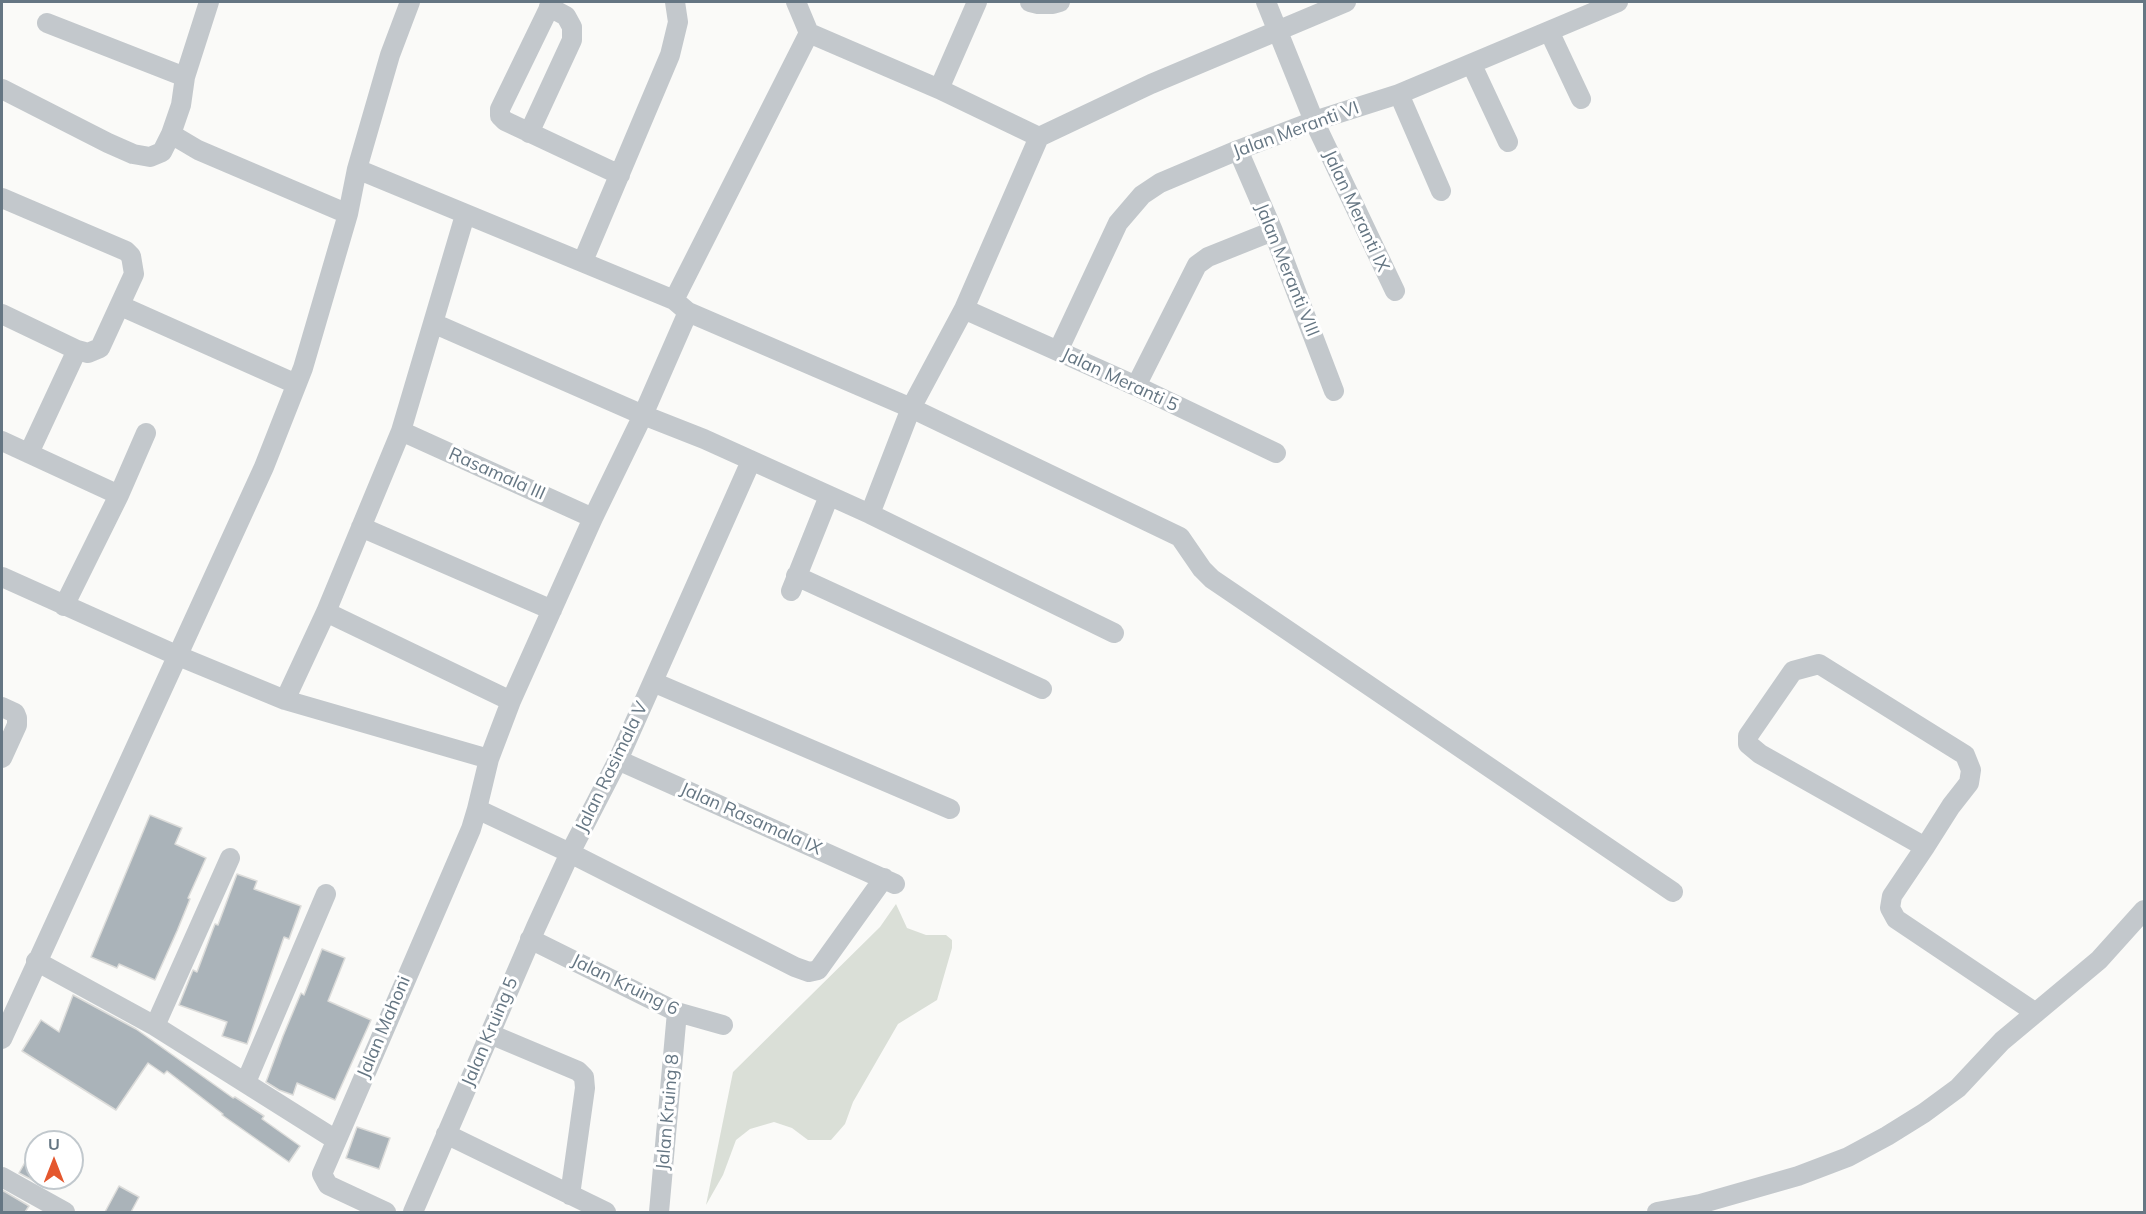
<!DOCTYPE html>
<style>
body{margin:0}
#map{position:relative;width:2146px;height:1214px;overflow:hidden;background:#fafaf8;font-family:Mulish,sans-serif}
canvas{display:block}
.frame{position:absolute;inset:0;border:3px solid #657683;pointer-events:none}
.north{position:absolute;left:24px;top:1130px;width:60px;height:60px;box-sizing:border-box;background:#fff;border:2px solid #c1c8cd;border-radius:50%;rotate:0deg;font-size:16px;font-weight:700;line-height:24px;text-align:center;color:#657683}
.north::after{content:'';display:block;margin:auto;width:21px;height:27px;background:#e4572e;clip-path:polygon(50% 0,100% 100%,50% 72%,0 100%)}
</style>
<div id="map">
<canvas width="2146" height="1214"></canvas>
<div class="frame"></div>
<div class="north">U</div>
</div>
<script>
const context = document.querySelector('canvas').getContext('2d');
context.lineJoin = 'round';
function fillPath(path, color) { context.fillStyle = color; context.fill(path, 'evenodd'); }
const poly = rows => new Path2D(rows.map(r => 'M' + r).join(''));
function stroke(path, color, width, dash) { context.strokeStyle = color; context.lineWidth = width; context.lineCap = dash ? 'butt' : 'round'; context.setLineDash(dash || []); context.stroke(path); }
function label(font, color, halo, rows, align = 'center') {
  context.font = font + ' Mulish,sans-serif'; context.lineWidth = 6; context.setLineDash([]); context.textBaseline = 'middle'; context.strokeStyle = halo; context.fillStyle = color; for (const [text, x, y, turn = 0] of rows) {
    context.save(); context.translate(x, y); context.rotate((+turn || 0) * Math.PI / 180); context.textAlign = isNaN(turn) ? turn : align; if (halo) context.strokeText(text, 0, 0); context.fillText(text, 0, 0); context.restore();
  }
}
fillPath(poly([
 [896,904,907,928,926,935,946,935,952,940,952,948,937,1000,898,1024,853,1102,845,1124,831,1140,808,1140,792,1128,774,1122,750,1129,736,1140,723,1175,706,1205,733,1072,880,927]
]), '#dadfd7');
const building = poly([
 [150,815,182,828,175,844,206,858,188,898,190,899,177,931,155,980,119,964,117,968,91,957,150,815],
 [237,874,257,881,254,889,301,906,289,939,284,937,247,1044,222,1036,227,1022,179,1005,193,970,197,972,215,924,218,925,237,874],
 [322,949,345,958,328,1001,371,1020,335,1100,297,1083,293,1095,279,1090,266,1082,283,1036,301,993,304,995,322,949],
 [73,995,136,1029,233,1098,235,1097,264,1116,262,1119,300,1146,289,1162,222,1115,223,1114,167,1071,164,1074,148,1063,116,1110,22,1051,41,1020,59,1032,73,995],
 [357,1127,390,1138,379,1169,346,1158,357,1127],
 [36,1143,36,1178,44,1178,40,1184,19,1173,36,1143],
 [119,1186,139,1197,131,1212,105,1212,119,1186],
 [2,1190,29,1206,25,1212,2,1212,2,1190]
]);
fillPath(building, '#aab3b9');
stroke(building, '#dcdcda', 1.5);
stroke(poly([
 [552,2,500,109,500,116,505,121,620,175],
 [796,2,809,33,939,89,1039,137],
 [1030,2,1038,4,1053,4,1060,2],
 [1266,2,1314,121,1395,291],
 [47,23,185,77],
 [1549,31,1581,99],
 [1472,65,1508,142],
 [2,89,108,143,133,154,150,157,162,152,171,134,198,150,348,214],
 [939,89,977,2],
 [1399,94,1441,191],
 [529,133,572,40,572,27,566,16,549,7],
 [171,134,181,105,185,77,209,2],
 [1238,150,1273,231,1334,391],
 [357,169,674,300,688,312,911,408,964,309,1039,137,1151,84,1346,2],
 [2,198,126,251,131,256,134,274,100,348,88,353,77,350,2,314],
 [583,261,670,55,678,22,675,2],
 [674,300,809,33],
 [121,306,296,384],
 [964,309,1136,386,1276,453],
 [688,312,643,415,593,518,511,701,489,759,477,809,570,853,795,967,809,972,818,970,884,878],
 [433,323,643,415,704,439,870,514,1114,633],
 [1058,351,1118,223,1142,195,1160,183,1238,150,1314,121,1399,94,1618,2],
 [1136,386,1197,265,1208,257,1273,231],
 [401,431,593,518],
 [2,441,119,495],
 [29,453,77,350],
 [870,514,911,408,1180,537,1202,569,1212,579,1673,892],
 [361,527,552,610],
 [796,576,1042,689],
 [2,577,176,655,285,700,489,759],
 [791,591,829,496],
 [64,606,119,495,146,433],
 [326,612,511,701],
 [653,682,950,809],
 [285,700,326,612,401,431,465,215],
 [2,707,15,713,17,718,17,725,2,758],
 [618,760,895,884],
 [1925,847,1760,754,1748,744,1748,736,1793,671,1819,664,1965,755,1971,770,1969,783,1951,806,1925,847,1892,896,1890,908,1896,919,2036,1013],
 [530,939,677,1012,723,1025],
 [36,961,155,1026,336,1140],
 [155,1026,230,858],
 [490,1034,578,1071,584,1077,585,1088,570,1195],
 [2,1039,264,467,303,368,348,214,357,169,390,55,410,2],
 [246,1082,326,894],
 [446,1134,606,1212],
 [2,1177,65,1212],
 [386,1212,328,1185,322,1174,471,829,477,809],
 [413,1212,536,927,570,853,618,760,751,461],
 [659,1212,677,1012],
 [1657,1212,1700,1204,1798,1176,1848,1157,1887,1136,1924,1113,1958,1088,2002,1041,2099,960,2144,910]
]), '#c3c8cc', 20);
label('18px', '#657683', '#fff', [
 ["Jalan Meranti VI",1296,130,-20],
 ["Jalan Meranti IX",1356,211,65],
 ["Jalan Meranti VIII",1287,270,68],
 ["Jalan Meranti 5",1120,380,25],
 ["Rasamala III",497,474,24],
 ["Jalan Rasimala V",612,767,-64],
 ["Jalan Rasamala IX",751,819,24],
 ["Jalan Kruing 6",625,985,26],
 ["Jalan Mahoni",384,1027,-67],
 ["Jalan Kruing 5",490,1032,-67],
 ["Jalan Kruing 8",668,1112,-85]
]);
</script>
